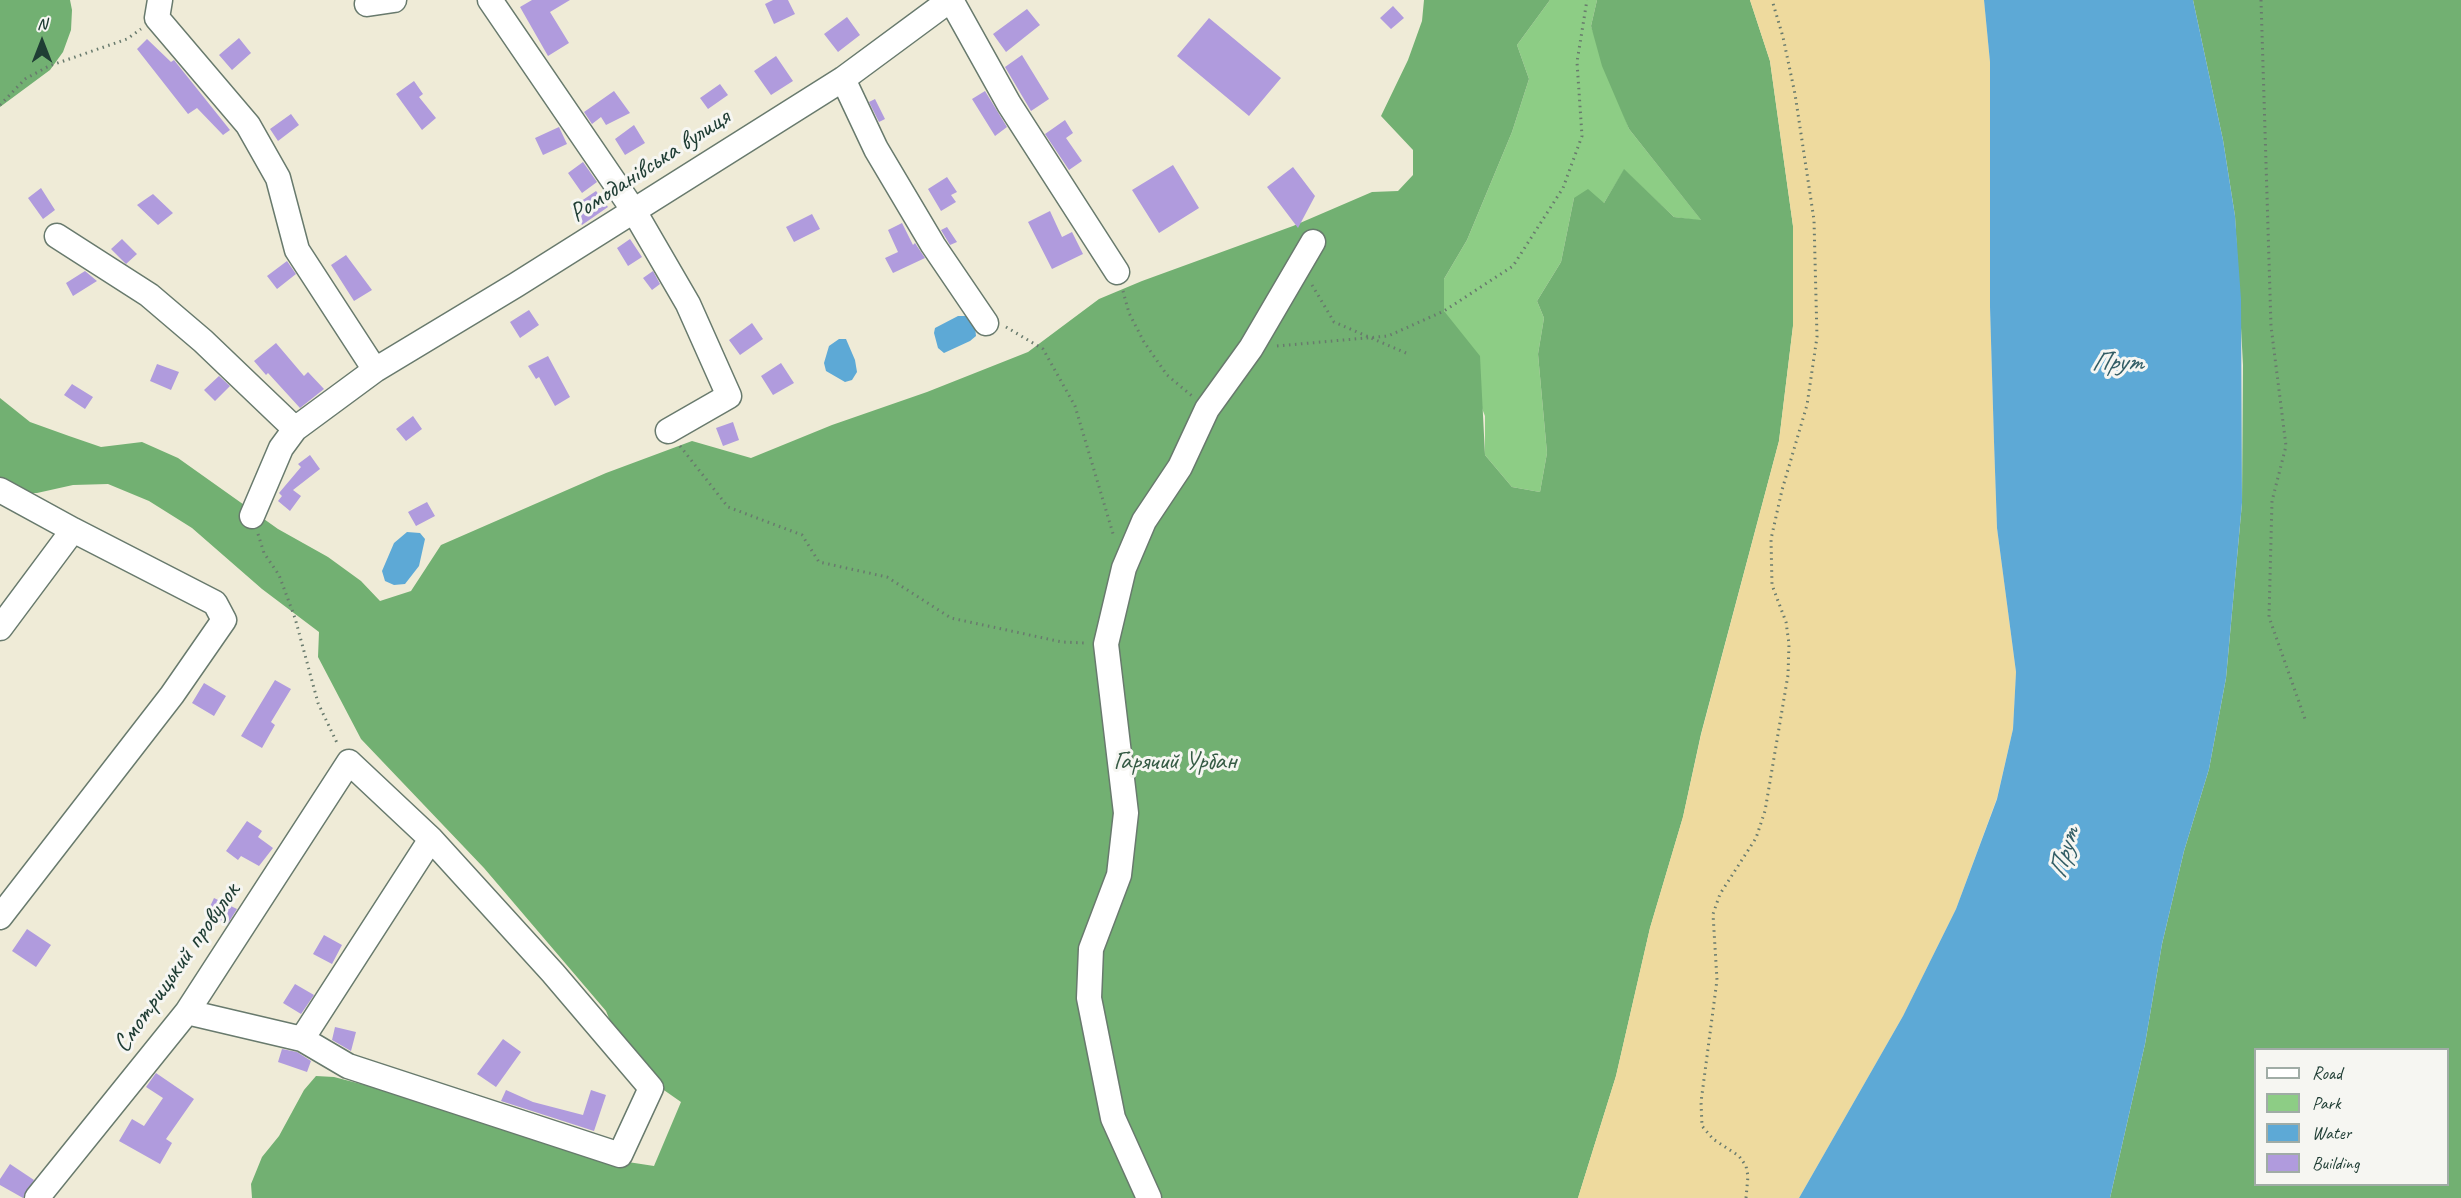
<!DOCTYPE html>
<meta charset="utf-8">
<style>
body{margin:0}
#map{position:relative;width:2461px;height:1198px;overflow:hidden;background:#efebd7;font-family:Caveat,sans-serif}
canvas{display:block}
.legend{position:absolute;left:2254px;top:1048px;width:195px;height:138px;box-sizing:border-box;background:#f6f6f2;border:2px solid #a0aca6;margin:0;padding:8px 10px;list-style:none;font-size:18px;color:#1f3d34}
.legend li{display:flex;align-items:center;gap:12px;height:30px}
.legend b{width:30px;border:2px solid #a0aca6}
.north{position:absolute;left:12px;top:12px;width:60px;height:60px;-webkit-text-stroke:4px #f6f6f2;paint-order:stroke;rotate:0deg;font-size:16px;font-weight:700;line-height:24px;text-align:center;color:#1f3d34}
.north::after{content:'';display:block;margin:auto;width:21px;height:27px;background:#1f3d34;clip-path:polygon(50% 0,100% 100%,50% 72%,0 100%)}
</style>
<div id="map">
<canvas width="2461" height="1198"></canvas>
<ul class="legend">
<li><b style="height:8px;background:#fff"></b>Road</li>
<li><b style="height:16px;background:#8dcd85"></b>Park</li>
<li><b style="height:16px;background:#5da9d6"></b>Water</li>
<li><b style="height:16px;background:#b09bdd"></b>Building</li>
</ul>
<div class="north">N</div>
</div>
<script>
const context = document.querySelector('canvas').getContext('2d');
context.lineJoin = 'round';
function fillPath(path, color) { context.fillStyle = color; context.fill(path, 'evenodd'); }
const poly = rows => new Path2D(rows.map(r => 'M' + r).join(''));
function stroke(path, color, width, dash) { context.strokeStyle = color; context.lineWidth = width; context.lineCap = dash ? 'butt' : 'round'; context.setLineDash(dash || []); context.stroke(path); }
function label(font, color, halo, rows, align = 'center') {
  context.font = font + ' Caveat,sans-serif'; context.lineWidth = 6; context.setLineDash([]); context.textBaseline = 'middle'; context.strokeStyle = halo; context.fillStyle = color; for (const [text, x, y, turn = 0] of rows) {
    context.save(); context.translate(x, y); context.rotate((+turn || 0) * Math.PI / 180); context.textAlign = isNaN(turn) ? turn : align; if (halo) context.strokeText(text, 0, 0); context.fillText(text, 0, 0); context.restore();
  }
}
fillPath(poly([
 [1550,0,1597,0,1591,26,1629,129,1702,221,1674,217,1624,170,1604,203,1574,198,1561,262,1537,301,1544,318,1538,354,1547,453,1540,492,1512,487,1485,455,1485,416,1444,311,1444,279,1467,240,1512,132,1529,79,1517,45]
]), '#8dcd85');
fillPath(poly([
 [0,0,70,0,72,10,71,30,63,52,50,70,0,107],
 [1424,0,1550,0,1517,45,1529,79,1512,132,1467,240,1444,279,1444,311,1480,356,1485,455,1512,487,1540,492,1547,453,1538,354,1544,318,1537,301,1561,262,1574,198,1588,189,1604,203,1624,169,1674,217,1701,220,1629,129,1602,66,1591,26,1597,0,1750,0,1770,61,1793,226,1793,326,1779,441,1701,734,1683,817,1650,928,1616,1076,1578,1198,252,1198,251,1184,262,1157,279,1136,304,1090,316,1076,334,1077,423,1100,628,1162,654,1166,681,1102,628,1065,606,1011,484,868,361,739,318,657,319,632,262,589,192,528,149,501,108,484,73,485,37,493,8,493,0,487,0,398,30,422,69,436,101,447,142,442,178,458,278,529,328,557,361,581,380,601,411,591,441,545,606,473,692,441,751,458,832,425,927,392,1028,352,1099,299,1142,281,1293,226,1372,192,1398,191,1413,175,1413,150,1381,116,1408,60,1422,21],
 [2193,0,2461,0,2461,1198,2110,1198,2145,1044,2162,944,2184,851,2209,769,2226,678,2242,503,2243,365,2235,216,2223,140],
 [2256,1050,2448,1050,2448,1184,2256,1184]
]), '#72b072');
fillPath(poly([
 [1750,0,1984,0,1990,62,1990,307,1994,442,1997,528,2016,672,2013,729,1997,798,1956,909,1903,1016,1799,1198,1578,1198,1616,1076,1650,928,1683,817,1701,735,1779,441,1793,326,1793,226,1770,61]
]), '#eeda9e');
fillPath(poly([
 [1984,0,2193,0,2223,140,2235,216,2241,299,2242,503,2226,678,2209,769,2184,851,2162,944,2145,1044,2110,1198,1799,1198,1903,1016,1956,909,1997,799,2013,729,2016,672,1997,528,1994,442,1990,307,1990,62],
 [958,316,966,316,975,326,976,336,970,341,944,353,938,348,934,333,935,328],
 [839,339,846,339,855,360,857,372,852,380,845,382,826,371,824,363,829,346],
 [407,532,420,533,425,539,419,566,405,584,394,585,385,581,382,571,394,543]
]), '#5da9d6');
fillPath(poly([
 [532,0,570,0,550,12,569,43,548,56,520,7],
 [773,0,788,0,795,14,774,24,765,4],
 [1393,6,1404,18,1391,29,1380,18],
 [1027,9,1040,25,1006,52,993,34],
 [847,17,860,35,838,52,824,34],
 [1209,18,1281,78,1249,116,1177,56],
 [239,38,251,53,232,70,219,55],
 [147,39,171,62,174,60,230,130,223,135,197,108,188,114,137,49],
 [1022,55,1049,99,1031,111,1005,67],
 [776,56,793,81,771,95,754,71],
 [414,81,423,94,419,97,436,118,422,130,396,94],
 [720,84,728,95,708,109,700,98],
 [614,91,630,113,606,125,601,117,592,124,584,112],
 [985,91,1007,127,995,136,972,99],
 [875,99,885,119,879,122,869,102],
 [291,114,299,125,278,141,270,129],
 [1065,120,1073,133,1066,138,1082,161,1069,170,1045,134],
 [634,125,645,143,625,155,615,139],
 [559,127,567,144,543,155,535,138],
 [583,162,597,182,582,193,568,173],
 [1173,165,1199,208,1159,233,1132,190],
 [1293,167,1315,196,1298,228,1267,187],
 [947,177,957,192,951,195,956,202,941,211,928,189],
 [41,188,55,210,43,219,28,198],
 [596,191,608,207,582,225,571,208],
 [153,194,173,213,158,225,137,205],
 [1050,211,1062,237,1072,232,1083,254,1052,269,1028,222],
 [812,214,820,229,794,242,786,227],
 [902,223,913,245,915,243,925,258,893,273,885,258,898,252,888,230],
 [947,227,957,242,950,245,941,230],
 [122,239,137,254,126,264,111,249],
 [630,239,642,257,628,266,617,248],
 [346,255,372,290,354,301,331,265],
 [287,261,296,274,277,289,267,276],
 [85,271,97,281,73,296,66,283],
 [653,271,660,284,652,290,643,278],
 [529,310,539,325,520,338,510,322],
 [752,323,763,339,740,355,729,340],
 [276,343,304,376,308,372,324,389,300,408,268,373,266,375,254,361],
 [548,356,570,397,555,406,539,377,536,379,528,366],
 [781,363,794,383,773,395,761,376],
 [157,364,179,372,171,390,150,381],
 [219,376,230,386,215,401,204,390],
 [72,384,93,397,85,409,64,395],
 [413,416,422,429,406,441,396,429],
 [733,422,739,440,723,446,716,428],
 [310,455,320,469,293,490,301,496,290,511,278,501,282,496,279,493,301,467,298,464],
 [427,502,435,516,416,526,408,512],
 [275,680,291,689,271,722,275,725,262,748,241,736],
 [204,683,226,696,214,716,192,703],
 [247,821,262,831,258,837,273,848,259,866,241,856,238,860,226,851],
 [214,898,237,909,227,925,206,915],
 [27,929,51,945,36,967,12,951],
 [324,935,342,945,332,964,313,954],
 [295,984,314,995,301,1014,283,1003],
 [335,1027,356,1032,351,1051,332,1040],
 [503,1039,521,1052,496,1087,477,1074],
 [282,1049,297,1052,311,1061,307,1072,278,1062],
 [156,1073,194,1099,166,1139,172,1143,160,1164,119,1141,132,1119,144,1126,163,1098,146,1087],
 [506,1090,533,1102,583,1115,591,1090,606,1095,594,1131,501,1101],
 [10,1164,34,1180,23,1198,0,1185,0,1179]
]), '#b09bdd');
const minor = poly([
 [160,0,157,18,248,125,278,178,297,250,375,370],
 [490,0,634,211,688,304,729,396,668,431],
 [951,0,1009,104,1117,272],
 [367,4,394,0],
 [843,79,876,149,933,245,986,323],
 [57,236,149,295,203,341,295,429],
 [0,490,73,530,215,603,224,620,172,695,0,917],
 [252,516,281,448,295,429,375,370,516,285,843,79,950,0],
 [0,628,73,530],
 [302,1039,431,839],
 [37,1198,187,1012,349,762,431,839,553,973,651,1088,620,1155,348,1066,302,1039,187,1012],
 [1149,1198,1113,1118,1089,998,1091,949,1119,875,1126,813,1106,644,1124,568,1144,521,1180,467,1207,409,1251,348,1313,242]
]);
stroke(minor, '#687a6d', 27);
stroke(poly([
 [2261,0,2271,326,2286,446,2272,501,2269,617,2305,719],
 [0,105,25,79,49,66,127,39,141,29],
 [1312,285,1334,322,1406,353],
 [1123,291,1129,313,1144,342,1167,375,1192,396],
 [1006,327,1043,349,1075,406,1114,537],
 [1277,346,1388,336,1444,311,1513,266,1563,188,1582,136,1577,62,1587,0],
 [680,446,728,507,802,535,819,562,887,577,951,618,1062,642,1085,643],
 [258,534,264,553,279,575,295,618,318,703,338,745],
 [1746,1198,1748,1176,1746,1166,1739,1156,1713,1139,1702,1126,1701,1102,1717,980,1713,914,1720,894,1756,838,1765,811,1788,675,1789,644,1786,622,1772,585,1771,539,1782,490,1807,405,1817,337,1814,220,1795,94,1783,37,1772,0]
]), '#687a6d', 3, [1.5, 4.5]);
stroke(minor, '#fff', 24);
label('26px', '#1f3d34', '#f6f6f2', [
 ["Ромоданівська вулиця",650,166,-33],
 ["Смотрицький провулок",177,968,-55]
]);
label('26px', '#355a44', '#f6f6f2', [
 ["Гарячий Урбан",1175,762]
]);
label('italic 27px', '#325d65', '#f6f6f2', [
 ["Прут",2117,363],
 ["Прут",2065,853,-74]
]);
</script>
